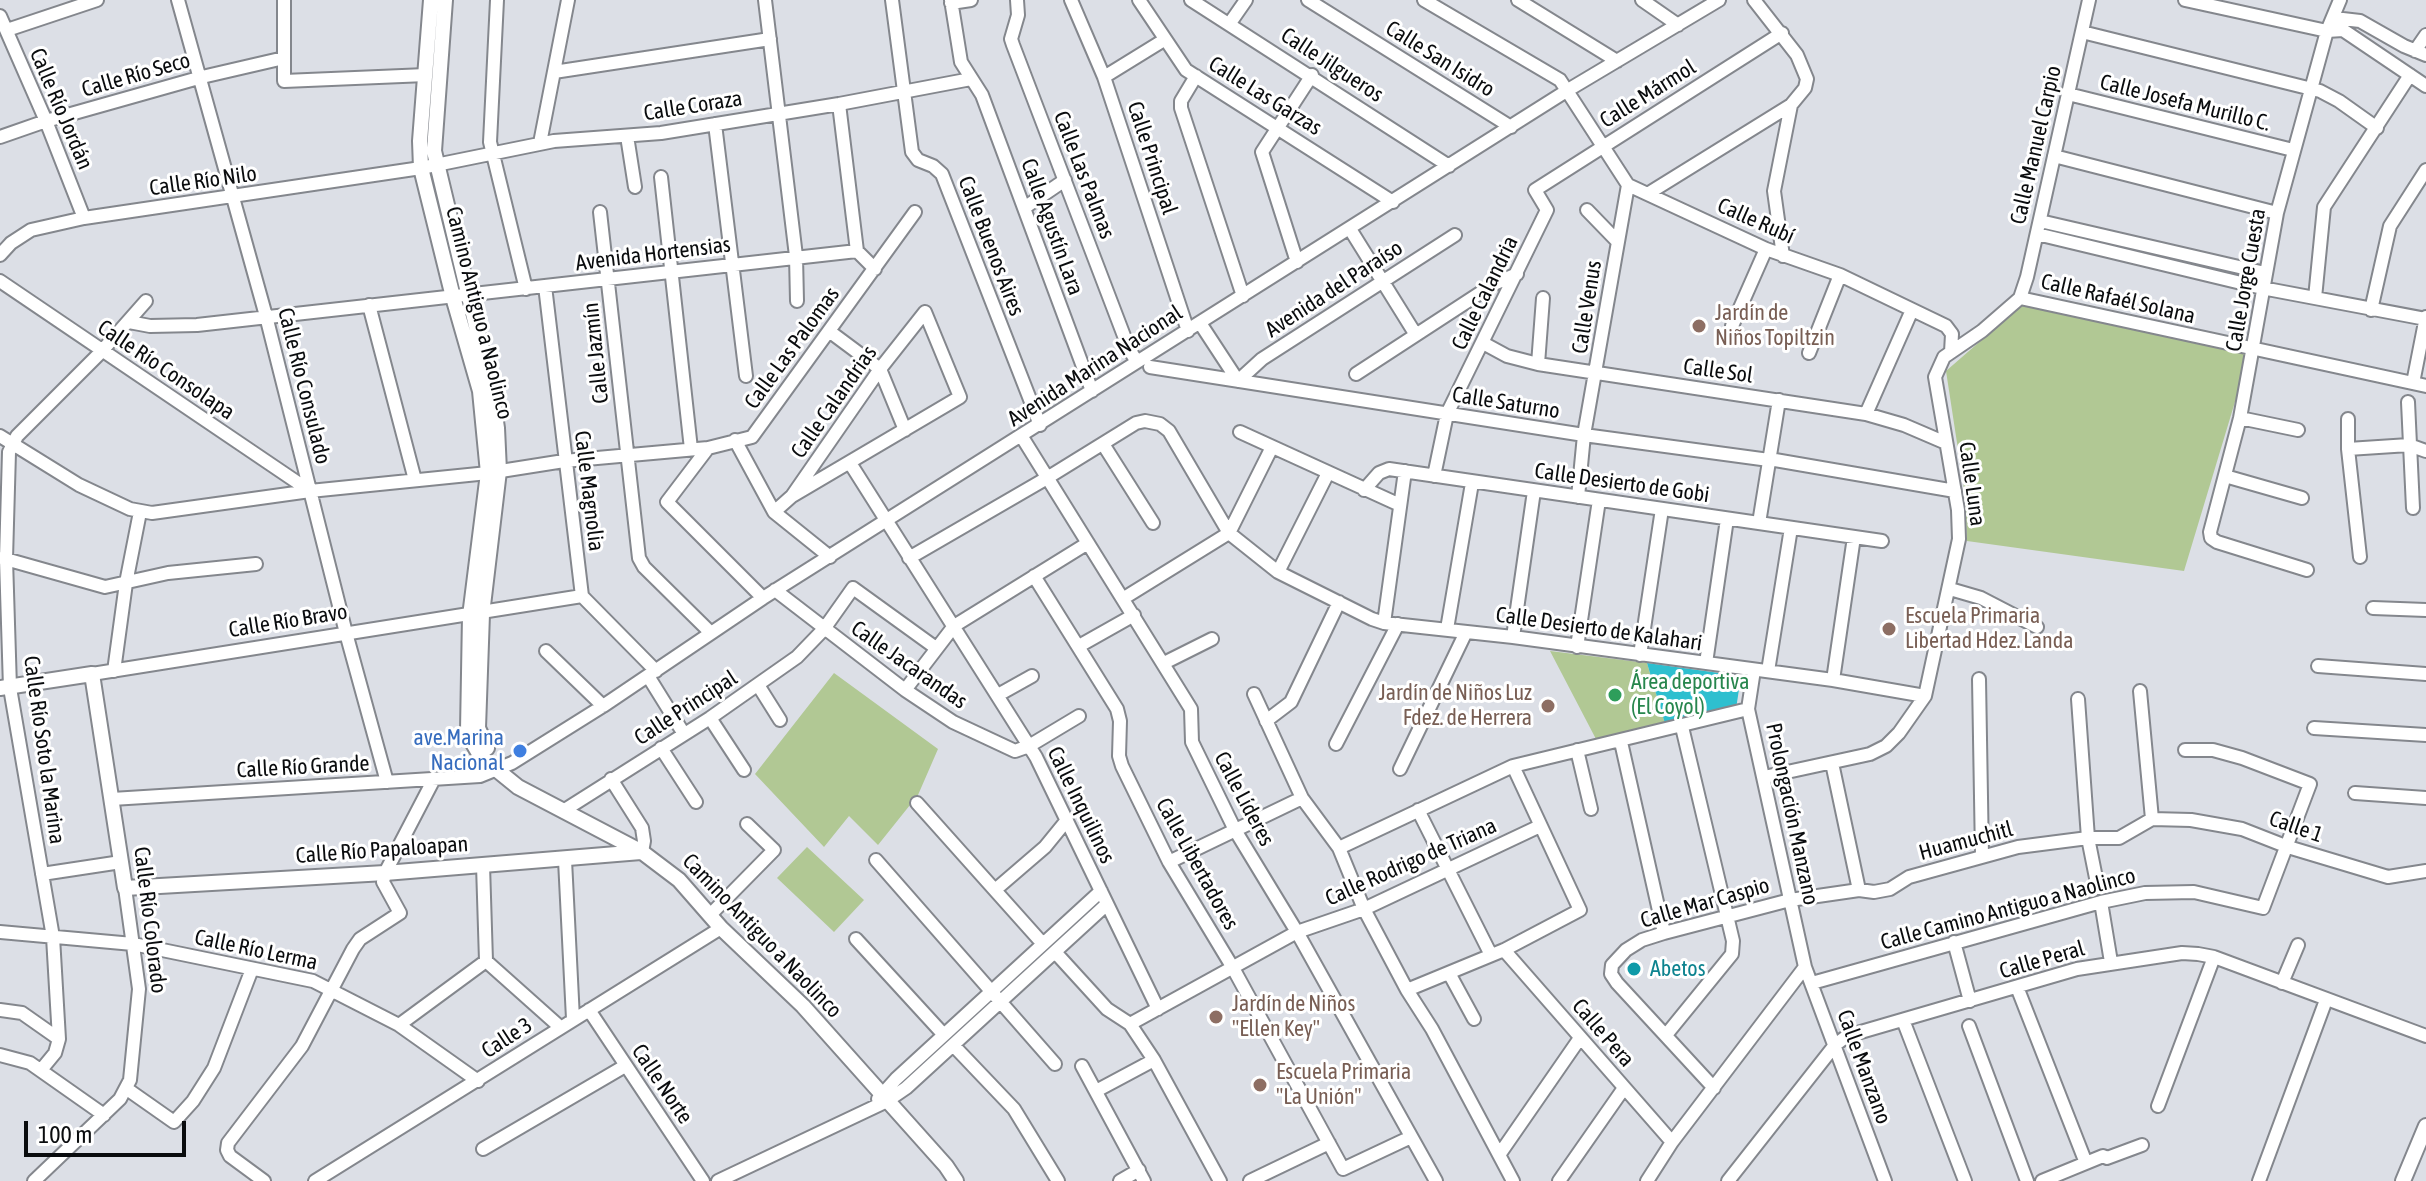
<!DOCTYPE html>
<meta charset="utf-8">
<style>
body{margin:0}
#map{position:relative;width:2426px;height:1181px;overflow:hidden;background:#dcdfe6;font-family:"Asap Condensed",sans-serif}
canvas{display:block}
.scale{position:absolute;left:24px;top:1121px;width:162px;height:36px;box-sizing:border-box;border:4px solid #0a0c0e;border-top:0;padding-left:10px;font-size:24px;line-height:28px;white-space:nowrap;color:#0a0c0e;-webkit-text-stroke:6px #fff;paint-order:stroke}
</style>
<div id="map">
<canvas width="2426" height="1181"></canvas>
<div class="scale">100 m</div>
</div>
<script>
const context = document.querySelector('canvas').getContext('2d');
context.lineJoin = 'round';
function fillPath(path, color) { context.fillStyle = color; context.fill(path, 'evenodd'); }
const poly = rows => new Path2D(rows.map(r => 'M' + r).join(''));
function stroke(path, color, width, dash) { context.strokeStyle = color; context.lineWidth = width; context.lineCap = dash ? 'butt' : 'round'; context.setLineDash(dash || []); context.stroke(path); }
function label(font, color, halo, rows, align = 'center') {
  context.font = font + ' "Asap Condensed",sans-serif'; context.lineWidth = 6; context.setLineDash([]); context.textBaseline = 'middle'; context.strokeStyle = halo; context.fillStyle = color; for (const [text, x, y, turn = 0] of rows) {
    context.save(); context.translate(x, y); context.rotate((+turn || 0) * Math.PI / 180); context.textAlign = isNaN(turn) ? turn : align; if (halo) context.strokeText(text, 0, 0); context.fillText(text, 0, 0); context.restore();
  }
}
fillPath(poly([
 [2023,304,2250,352,2184,571,1967,541,1965,495,1946,371],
 [1550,651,1647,663,1666,727,1597,741],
 [834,673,938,749,918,795,878,845,849,816,824,847,755,774],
 [807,847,864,900,834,932,777,878]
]), '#b1c894');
fillPath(poly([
 [1647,663,1741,676,1736,709,1666,727]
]), '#2ebfcf');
const minor = poly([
 [178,0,266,316,346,633,387,782],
 [284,0,284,81,426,75],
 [497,0,490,142,526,289],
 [765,0,796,256,797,301],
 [892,0,912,152,918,160,933,166,942,174,1040,425],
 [951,0,961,62,982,95,1092,391],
 [1017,0,1018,15,1011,39,1013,45,1129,349,1137,362],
 [1071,0,1104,77,1188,331],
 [1139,0,1186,70,1393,202],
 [1191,0,1449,166],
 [1308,0,1511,127],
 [1424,0,1560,80,1628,185,1766,249,1840,275,1946,326,1952,334,1951,352],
 [1518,0,1617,61],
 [1642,0,1678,25],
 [2185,0,2327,31,2343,30,2426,86],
 [951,3,971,0],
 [0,16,46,121,84,218],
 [2334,18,2360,21,2404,46,2426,55],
 [1230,23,1246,0],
 [7,30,97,0],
 [2082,32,2320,91,2339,101,2377,128],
 [2415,51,2426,35],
 [554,72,770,39],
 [1196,76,1181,101,1181,108,1243,296],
 [1104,77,1164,40],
 [2068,94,2293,150],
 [839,104,857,251,875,269],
 [715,124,746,376],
 [627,136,635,187],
 [0,137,46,121,202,77,284,58],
 [540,143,568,0],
 [2054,156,2277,213],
 [661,177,691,449],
 [1649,193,1791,105,1805,88,1807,79,1797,55,1754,0],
 [1024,208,1065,180],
 [1587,210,1618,242],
 [600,212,639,558,644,567,711,633],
 [2040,221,2265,273],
 [1350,229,1416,335],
 [2037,234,2262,288,2426,319],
 [0,255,11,243,31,230,84,218,421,168,554,141,661,133,839,104,971,79],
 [1783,256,1774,191,1791,105],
 [1297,262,1262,152,1312,75],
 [0,281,310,491],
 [545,286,582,596,656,671],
 [2020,298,2426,386],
 [2020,298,2027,277,2089,0],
 [2315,298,2324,207,2410,75],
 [369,305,415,480],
 [2371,310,2390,226,2426,170],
 [129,322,150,326,197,325,857,251],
 [1200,323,1238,381],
 [1732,326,1766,249],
 [829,331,880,369,905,430],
 [1483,343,1507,356,1538,364,1866,414,1904,425,1946,443],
 [1809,353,1840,275],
 [1538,364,1543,298],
 [1150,367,1584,435,1769,460],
 [1356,374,1494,284,1517,274],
 [1238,381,1262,359,1455,235],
 [2413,383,2426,317],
 [2408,402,2413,508],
 [1866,414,1912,310],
 [2240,418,2298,430],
 [2348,419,2348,449,2360,557],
 [1240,432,1400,505],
 [0,436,79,485,130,509,152,513,310,491,488,473,564,461,708,448,752,437,915,212],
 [1022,437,1191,709,1192,742,1235,830,1297,932,1436,1181],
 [735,440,774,512,830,557],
 [1103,444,1153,523],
 [708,448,667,502,763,598],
 [2348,449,2409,445,2426,451],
 [1775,460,1955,491],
 [850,463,1036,757,1158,1009],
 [1434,476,1447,414,1547,210,1535,190,1782,33],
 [2225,476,2302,498],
 [1364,490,1379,473,1389,469,1882,541],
 [1578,497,1584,435,1628,185],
 [774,512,792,496,880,369,925,312,960,397,792,496],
 [1759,523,1779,400],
 [2,558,105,587,168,573,256,564],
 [909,558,1047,478,1136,423,1145,421,1160,424,1169,431,1229,533,1278,572,1372,619,1384,623,1513,637,1833,680,1925,696],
 [2307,570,2217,542,2211,538,2210,532,2240,418,2277,213,2327,31,2340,0],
 [1278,572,1328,473],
 [1034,576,1117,709,1120,721,1119,756,1122,766,1169,862,1233,968,1343,1169,1411,1137],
 [1950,589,1981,598,2037,627],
 [775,590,905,690,953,722,1015,751,1029,746,1079,716],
 [1124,598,1229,533,1272,447],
 [2373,608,2426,610],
 [1384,623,1405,471],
 [1447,629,1472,483],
 [1513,637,1534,491],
 [1079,646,1134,615],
 [1577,647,1599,500],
 [546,651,603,706],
 [1640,655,1662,509],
 [1164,663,1212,639],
 [1706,663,1727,519],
 [2318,666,2426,674],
 [1754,670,1748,709,1805,967,1885,1181],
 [114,671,126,583,140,512],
 [1768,671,1791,528],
 [92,674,582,596],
 [648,676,684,734],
 [1979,679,1982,856],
 [1833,680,1854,537],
 [758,685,780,720],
 [905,690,954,626,1088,543],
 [2140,691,2152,819],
 [1254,694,1302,798,1339,848,1364,909,1407,990,1432,1029,1513,1181],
 [998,695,1032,676],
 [2078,699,2088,838,2098,888],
 [710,718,744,770],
 [1266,721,1291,702,1339,602],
 [2314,728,2426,735],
 [1621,742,1664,933],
 [1336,744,1398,624],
 [661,748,696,802],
 [1577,750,1591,809],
 [1832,763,1859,890],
 [1400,769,1466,632],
 [1764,777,1870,754,1886,746,1899,733,1925,696,1959,539,1958,510,1935,377,1944,357,1982,331,2020,298],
 [611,779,642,828,644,841,642,852],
 [2355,793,2426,798],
 [112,799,480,776,512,763,603,706,763,598,1568,90,1719,0],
 [917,803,1043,944],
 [1418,810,1491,955],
 [563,811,710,718,797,657,824,629,853,588,936,648],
 [2152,819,2191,820,2242,829,2288,847,2388,877,2426,871],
 [1339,848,1513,766,1748,709],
 [565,860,573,1019],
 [876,860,1055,1064],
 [1169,862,1302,798],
 [483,865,486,961,560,1027],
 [42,874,121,862],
 [995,890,1045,847,1067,820],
 [2101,902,2111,962],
 [710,915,774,850,747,824],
 [0,932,133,944,313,981,399,1025,478,1081],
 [856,939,944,1035],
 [1954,942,1970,1001],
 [1504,950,1672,1142],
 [1055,952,1107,1009,1130,1024,1154,1060,1220,1181],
 [1449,973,1474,1019],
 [1812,983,2101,902,2145,893,2194,892,2263,908,2310,784,2242,758,2213,750,2185,750],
 [2282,983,2298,945],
 [2017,987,2086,1163],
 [1407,990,1504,950,1580,910,1513,766],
 [0,1010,22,1013,59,1039],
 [589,1010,703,1181],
 [1903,1020,1965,1181],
 [1130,1024,1297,932,1364,909,1540,826],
 [399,1025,486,961],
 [1969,1026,2027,1181],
 [1666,1035,1732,954,1733,941,1682,727],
 [953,1045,1014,1109,1058,1181],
 [0,1055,30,1063,104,1115],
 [1082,1066,1144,1181],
 [41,1070,55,1053,59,1039,53,937,10,688,6,559,9,452,17,436,101,352,146,301],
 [1714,1088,1617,983,1611,974,1612,965,1626,950,1642,940,1664,933,1790,900,1859,890,1874,892,1890,889,1909,877,2018,847,2088,838,2119,838,2152,819],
 [127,1089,174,1122,193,1101,214,1068,252,969],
 [1096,1091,1154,1060],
 [878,1099,896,1079,1101,891],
 [2158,1106,2214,957],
 [483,1149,625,1066],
 [1499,1155,1580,1038],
 [34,1181,120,1099,130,1080,139,989,125,888],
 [264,1181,230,1156,227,1150,228,1143,302,1046,353,949,360,939,400,913,383,882,385,873,434,779],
 [315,1181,721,928],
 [718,1181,887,1101,906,1088,1107,904],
 [1120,1181,1139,1170],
 [1250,1181,1329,1143],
 [1559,1181,1624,1088],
 [1647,1181,1672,1142,1805,967],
 [1728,1181,1835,1045,1847,1036,2077,969,2182,953,2198,954,2214,957,2426,1036],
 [2042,1181,2103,1156,2107,1158,2142,1145],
 [2259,1181,2326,1000]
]);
const major = poly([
 [431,0,420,141,421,168,453,297,480,391,488,473,470,616,468,730,471,740,481,757,518,787,642,852,679,880,721,928,803,1006,946,1166,956,1181],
 [445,0,434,151,491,388,497,428,499,471,482,614,478,728,487,748],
 [0,688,92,674,125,888,385,873,641,852],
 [2403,1181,2426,1126]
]);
stroke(minor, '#84878d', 16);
stroke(major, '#84878d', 18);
stroke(minor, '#fff', 12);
stroke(major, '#fff', 14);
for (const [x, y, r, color] of [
 [1699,326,8,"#8d6e63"],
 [1889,629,8,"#8d6e63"],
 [1615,695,8,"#2e9e5b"],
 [1548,706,8,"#8d6e63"],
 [520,751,8,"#3f7fe0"],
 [1634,969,8,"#0f9aa8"],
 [1216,1017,8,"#8d6e63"],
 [1260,1085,8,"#8d6e63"]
]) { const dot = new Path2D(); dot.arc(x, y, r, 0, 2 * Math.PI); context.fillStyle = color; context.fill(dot); stroke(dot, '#fff', 3); }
label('22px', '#0a0c0e', '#fff', [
 ["Calle San Isidro",1440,59,32],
 ["Calle Jilgueros",1332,65,33],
 ["Calle Río Seco",136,75,-16],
 ["Calle Mármol",1648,94,-32],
 ["Calle Las Garzas",1265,96,32],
 ["Calle Josefa Murillo C.",2185,103,14],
 ["Calle Coraza",693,106,-9],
 ["Calle Río Jordán",61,109,67],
 ["Calle Manuel Carpio",2036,145,-77],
 ["Calle Principal",1152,158,72],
 ["Calle Las Palmas",1084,175,69],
 ["Calle Río Nilo",203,181,-8],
 ["Calle Rubí",1756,221,24],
 ["Calle Agustín Lara",1052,227,70],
 ["Calle Buenos Aires",991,246,69],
 ["Avenida Hortensias",653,254,-7],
 ["Calle Jorge Cuesta",2246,280,-80],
 ["Avenida del Paraíso",1334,289,-33],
 ["Calle Calandria",1485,293,-64],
 ["Calle Rafaél Solana",2118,299,13],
 ["Calle Venus",1587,307,-81],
 ["Camino Antiguo a Naolinco",479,313,76],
 ["Calle Las Palomas",792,348,-54],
 ["Calle Jazmín",596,353,-96],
 ["Avenida Marina Nacional",1095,366,-33],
 ["Calle Río Consolapa",166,370,34],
 ["Calle Sol",1718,371,8],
 ["Calle Río Consulado",304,386,76],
 ["Calle Calandrias",834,402,-55],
 ["Calle Saturno",1506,403,9],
 ["Calle Desierto de Gobi",1622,483,8],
 ["Calle Luna",1972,484,82],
 ["Calle Magnolia",589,491,83],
 ["Calle Río Bravo",288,621,-9],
 ["Calle Desierto de Kalahari",1599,629,8],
 ["Calle Jacarandas",909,665,35],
 ["Calle Principal",686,708,-33],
 ["Calle Río Soto la Marina",44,750,82],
 ["Calle Río Grande",303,767,-3],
 ["Calle Líderes",1244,799,62],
 ["Calle Inquilinos",1081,805,64],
 ["Prolongación Manzano",1792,814,78],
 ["Calle 1",2296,827,19],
 ["Huamuchitl",1966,841,-15],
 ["Calle Río Papaloapan",382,850,-4],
 ["Calle Rodrigo de Triana",1411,862,-24],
 ["Calle Libertadores",1197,864,61],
 ["Calle Mar Caspio",1705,903,-16],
 ["Calle Camino Antiguo a Naolinco",2008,909,-15],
 ["Calle Río Colorado",150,920,83],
 ["Camino Antiguo a Naolinco",762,936,46],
 ["Calle Río Lerma",256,950,12],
 ["Calle Peral",2042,960,-16],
 ["Calle Pera",1603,1033,49],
 ["Calle 3",507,1038,-33],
 ["Calle Manzano",1864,1067,70],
 ["Calle Norte",662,1084,56]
]);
label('22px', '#785e54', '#fff', [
 ["Jardín de",1715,313],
 ["Niños Topiltzin",1715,338],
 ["Escuela Primaria",1905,616],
 ["Libertad Hdez. Landa",1905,641],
 ["Jardín de Niños Luz",1532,693,"right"],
 ["Fdez. de Herrera",1532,718,"right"],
 ["Jardín de Niños",1232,1004],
 ["\"Ellen Key\"",1232,1029],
 ["Escuela Primaria",1276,1072],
 ["\"La Unión\"",1276,1097]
], 'left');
label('22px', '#27864d', '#fff', [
 ["Área deportiva",1631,682],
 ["(El Coyol)",1631,707]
], 'left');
label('22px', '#366cbe', '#fff', [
 ["ave.Marina",504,738],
 ["Nacional",504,763]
], 'right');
label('22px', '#0d838f', '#fff', [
 ["Abetos",1650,969]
], 'left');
</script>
